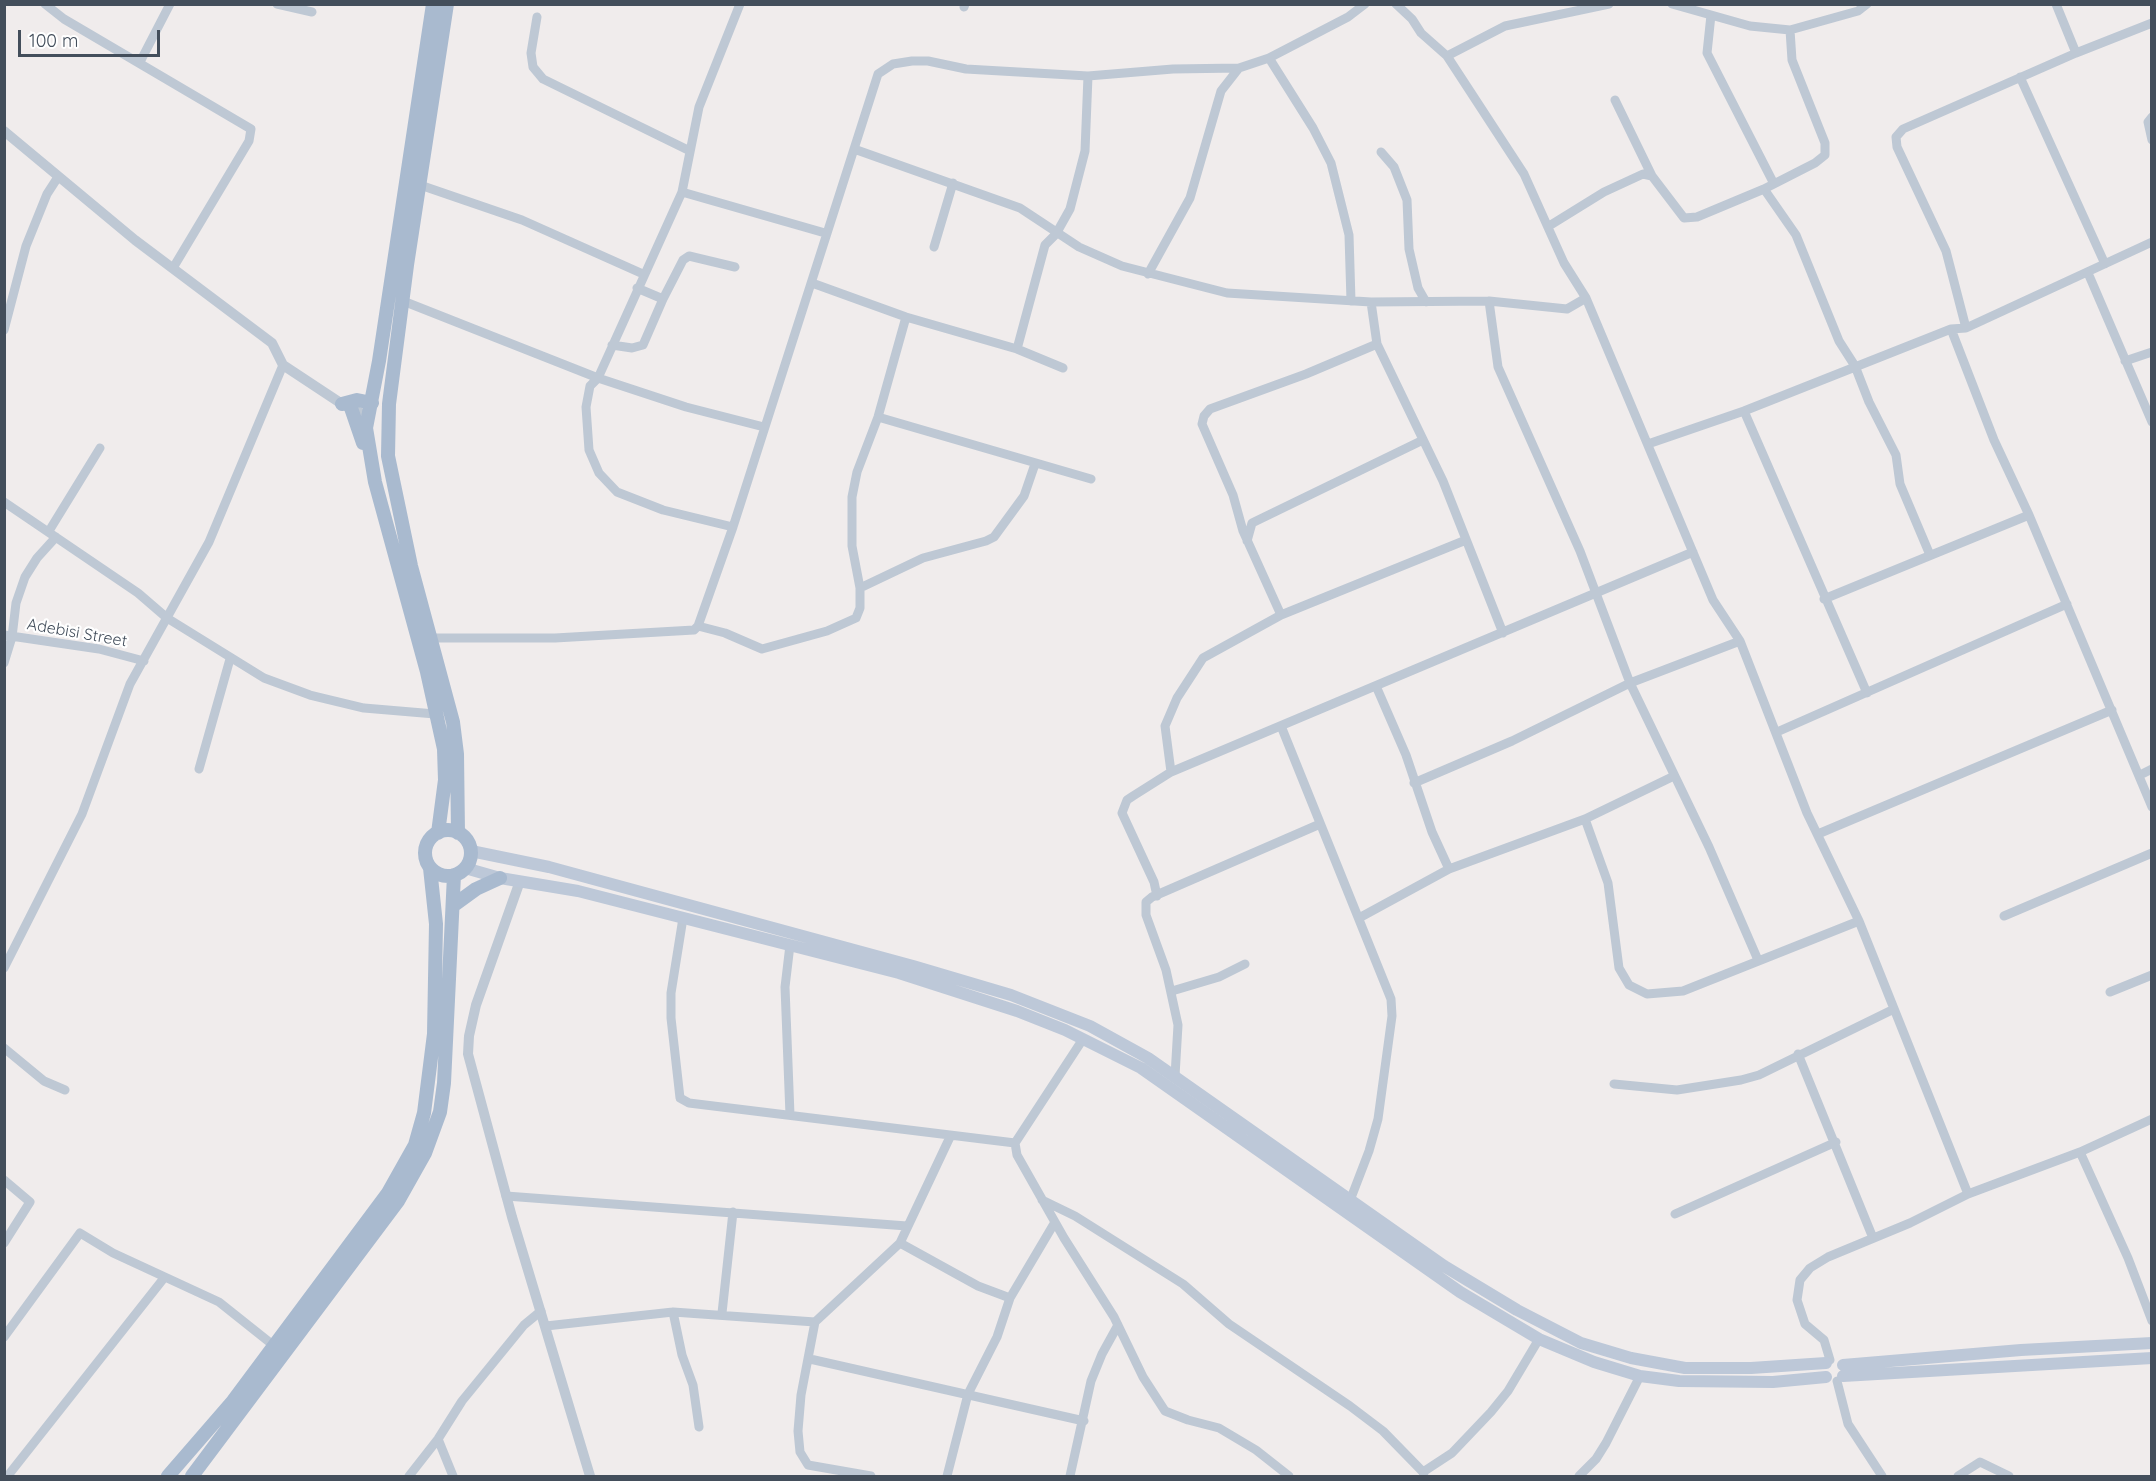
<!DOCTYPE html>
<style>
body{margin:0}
#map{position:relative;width:2156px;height:1481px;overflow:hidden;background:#f0ecec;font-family:Quicksand,sans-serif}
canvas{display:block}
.frame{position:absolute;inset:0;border:6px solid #434e5b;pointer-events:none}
.scale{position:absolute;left:18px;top:30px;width:142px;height:27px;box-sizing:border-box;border:3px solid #434e5b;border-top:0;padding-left:8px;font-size:18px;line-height:21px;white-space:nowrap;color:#434e5b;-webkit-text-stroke:4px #fff;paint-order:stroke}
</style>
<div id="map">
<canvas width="2156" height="1481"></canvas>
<div class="frame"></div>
<div class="scale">100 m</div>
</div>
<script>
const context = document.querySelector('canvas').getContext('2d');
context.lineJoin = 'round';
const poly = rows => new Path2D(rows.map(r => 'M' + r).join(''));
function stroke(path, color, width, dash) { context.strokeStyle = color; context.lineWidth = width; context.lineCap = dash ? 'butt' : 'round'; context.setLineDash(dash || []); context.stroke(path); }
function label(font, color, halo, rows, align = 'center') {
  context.font = font + ' Quicksand,sans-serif'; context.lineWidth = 4.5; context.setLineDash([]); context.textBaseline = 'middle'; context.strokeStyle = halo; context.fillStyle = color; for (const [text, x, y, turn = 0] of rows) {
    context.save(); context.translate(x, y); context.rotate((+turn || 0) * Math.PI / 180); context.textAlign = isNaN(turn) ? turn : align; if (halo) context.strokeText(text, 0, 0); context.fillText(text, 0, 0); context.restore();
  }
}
stroke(poly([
 [45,4,64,19,251,129,249,141,173,268],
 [277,4,312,12],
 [1396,4,1412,19,1421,33,1447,56,1479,105,1524,174,1564,263,1586,298,1713,600,1740,641,1807,813,1859,921,1968,1194],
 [1672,4,1750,26,1790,30,1858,11,1867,4],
 [2056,4,2076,53],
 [964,7,965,4],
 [1711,15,1707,53,1773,182],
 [537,17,531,53,533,67,543,79,690,151],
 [1447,56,1505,26,1609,4],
 [1269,58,1313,128,1331,163,1349,235,1351,301],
 [140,62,170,4],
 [2020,77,2105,264],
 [1615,100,1652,176],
 [2152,117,2148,122,2152,140],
 [854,149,1020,208,1079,247,1122,266,1227,293,1371,302,1489,301,1567,309,1586,298],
 [1381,152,1394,167,1407,200,1409,249,1418,288,1426,302],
 [420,185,522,220,643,274],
 [1764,189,1815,163,1825,155,1825,143,1792,60,1790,30],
 [682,192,825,233],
 [1549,226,1604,192,1643,174,1652,176,1684,218,1697,217,1764,189,1796,235,1839,341,1855,366,1869,402,1896,455,1900,484,1930,555],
 [934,247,953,183],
 [2088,273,2152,422],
 [1148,274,1190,198,1221,91,1239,68],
 [812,283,906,317,1017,349,1063,368],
 [637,288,663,299],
 [403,301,598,378,686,407,764,427],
 [1489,301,1498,367,1580,551,1630,683,1709,847,1758,960],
 [1371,302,1377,344,1443,481,1503,633],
 [1966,328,1946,251,1897,147,1896,137,1903,129,2076,53,2152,23],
 [1951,329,1994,440,2029,515,2152,807],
 [4,330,26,246,47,194,58,177],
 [612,345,632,348,643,345,663,299,683,260,689,256,735,267],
 [1017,349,1045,245,1056,234,1070,209,1085,151,1088,76],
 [2125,361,2152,352],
 [1744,411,1867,693],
 [878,417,1091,479],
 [1648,444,1744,411,1951,329,1966,328,2152,242],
 [4,502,138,593,167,618,264,678,310,695,364,708,435,714],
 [733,527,663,510,617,492,599,473,589,450,586,407,590,386,598,378,682,192,699,107,740,4],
 [49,531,100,448],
 [1247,541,1252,523,1423,440],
 [860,588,923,558,986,541,994,537,1024,496,1035,464],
 [1824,599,2029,515],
 [1281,615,1243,531,1233,495,1202,424,1204,416,1210,409,1306,374,1377,344],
 [698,626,725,633,762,649,827,631,856,618,860,608,860,588,852,546,852,497,857,472,878,417,906,317],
 [4,635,99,649,144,661],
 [432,638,555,638,694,630,698,626,733,527,878,74,893,64,912,61,928,61,966,69,1088,76,1173,69,1239,68,1269,58,1348,17,1365,4],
 [4,663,12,637,16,603,25,577,37,558,56,537],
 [1376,686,1406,755,1432,832,1449,869],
 [1281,726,1391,999,1392,1016,1378,1119,1369,1151,1351,1198],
 [1777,732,2067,604],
 [199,769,230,659],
 [1171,772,1165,726,1177,698,1203,658,1281,615,1466,540],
 [2140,775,2152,769],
 [1414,783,1512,741,1630,683,1740,641],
 [1585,819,1608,883,1619,968,1629,985,1647,994,1683,991,1859,921],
 [1818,834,2112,710],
 [1157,896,1154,882,1122,813,1127,800,1133,796,1171,772,1693,552],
 [2004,916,2152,853],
 [683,918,671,993,671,1018,680,1098,689,1103,1015,1143],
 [1359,918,1449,869,1585,819,1674,776],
 [4,968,82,814,130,684,209,542,283,365],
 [1172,991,1219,977,1245,964],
 [2110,992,2152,975],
 [1083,1039,1015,1143,1017,1155,1064,1238,1114,1317,1143,1377,1165,1411,1188,1420,1219,1428,1256,1450,1289,1476],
 [4,1048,44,1081,65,1090],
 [1798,1054,1873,1238],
 [1175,1076,1178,1025,1166,970,1146,915,1146,902,1152,897,1320,824],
 [1614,1084,1677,1090,1741,1080,1759,1075,1894,1009],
 [790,1115,785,987,790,945],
 [2080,1152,2128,1258,2152,1321],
 [4,1180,30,1202,4,1243],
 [506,1196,907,1226],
 [1042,1200,1075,1216,1183,1284,1229,1324,1350,1406,1383,1431,1423,1472],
 [1675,1214,1836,1142],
 [900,1243,978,1286,1010,1298,997,1337,968,1394,947,1476],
 [1010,1298,1055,1222],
 [673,1312,682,1355,693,1385,699,1427],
 [722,1313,733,1212],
 [546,1326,673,1312,815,1322],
 [4,1337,80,1233,113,1253,219,1302,273,1345],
 [810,1359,1084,1421],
 [1830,1360,1824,1340,1805,1324,1797,1300,1800,1280,1810,1268,1828,1257,1910,1223,1968,1194,2080,1152,2152,1119],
 [1837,1381,1848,1424,1882,1476],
 [438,1439,453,1476],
 [10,1473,164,1278],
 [409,1476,438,1439,462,1401,524,1325,541,1311],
 [871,1476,808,1465,800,1452,798,1431,801,1395,815,1322,900,1243,950,1137],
 [1070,1476,1091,1381,1102,1354,1118,1325],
 [1424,1476,1423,1472,1452,1453,1491,1412,1508,1391,1539,1339],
 [1579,1476,1596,1459,1606,1443,1640,1376],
 [1958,1476,1980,1462,2009,1476]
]), '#bec8d4', 9);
stroke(poly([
 [4,131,135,240,272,343,283,365,342,404,367,416],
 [520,881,476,1005,469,1036,468,1054,512,1217,590,1476]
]), '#bec8d4', 10);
stroke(poly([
 [471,851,549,867,913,966,1011,995,1090,1026,1148,1058,1444,1266,1517,1310,1581,1343,1631,1358,1685,1368,1751,1368,1826,1363],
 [465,868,500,878,578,891,899,973,1017,1011,1065,1030,1141,1068,1460,1292,1539,1339,1594,1362,1640,1376,1679,1381,1773,1382,1826,1377],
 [1843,1365,2021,1350,2152,1343],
 [1843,1376,2152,1358]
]), '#bdc8d8', 12);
stroke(poly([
 [433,4,379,361,366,428,375,482,427,672,444,749,445,780,438,833],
 [447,4,407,265,389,404,388,456,411,566,453,722,457,754,458,833],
 [342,404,357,400,372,403],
 [351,408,363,443],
 '425 853a23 23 0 1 1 46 0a23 23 0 1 1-46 0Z',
 [454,905,476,889,500,878],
 [168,1476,233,1401,388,1193,415,1145,424,1113,434,1034,436,924,430,868],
 [192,1476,398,1201,425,1153,440,1112,444,1083,454,875]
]), '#a9bacf', 14);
label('16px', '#434e5b', '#fff', [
 ["Adebisi Street",77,633,10]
]);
</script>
